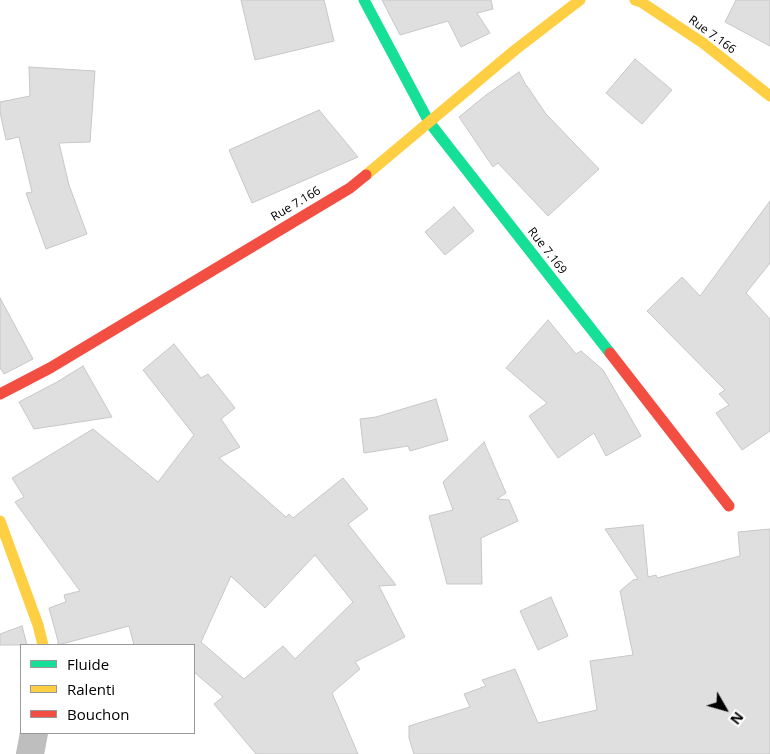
<!DOCTYPE html>
<style>
body{margin:0}
#map{position:relative;width:770px;height:754px;overflow:hidden;background:#fff;font-family:"Open Sans",sans-serif}
canvas{display:block}
.legend{position:absolute;left:20px;top:644px;width:175px;height:90px;box-sizing:border-box;background:#fff;border:1px solid #999;margin:0;padding:6px 9px;list-style:none;font-size:15px;color:#000}
.legend li{display:flex;align-items:center;gap:10px;height:25px}
.legend b{width:25px;border:1px solid #999}
.north{position:absolute;left:700px;top:684px;width:50px;height:50px;-webkit-text-stroke:4px #fff;paint-order:stroke;rotate:128deg;font-size:14px;font-weight:700;line-height:20px;text-align:center;color:#000}
.north::after{content:'';display:block;margin:auto;width:18px;height:22px;background:#000;clip-path:polygon(50% 0,100% 100%,50% 72%,0 100%)}
</style>
<div id="map">
<canvas width="770" height="754"></canvas>
<ul class="legend">
<li><b style="height:6px;background:#16e098"></b>Fluide</li>
<li><b style="height:6px;background:#ffcf43"></b>Ralenti</li>
<li><b style="height:6px;background:#f24e42"></b>Bouchon</li>
</ul>
<div class="north">N</div>
</div>
<script>
const context = document.querySelector('canvas').getContext('2d');
context.lineJoin = 'round';
function fillPath(path, color) { context.fillStyle = color; context.fill(path, 'evenodd'); }
const poly = rows => new Path2D(rows.map(r => 'M' + r).join(''));
function stroke(path, color, width, dash) { context.strokeStyle = color; context.lineWidth = width; context.lineCap = dash ? 'butt' : 'round'; context.setLineDash(dash || []); context.stroke(path); }
function label(font, color, halo, rows, align = 'center') {
  context.font = font + ' "Open Sans",sans-serif'; context.lineWidth = 4; context.setLineDash([]); context.textBaseline = 'middle'; context.strokeStyle = halo; context.fillStyle = color; for (const [text, x, y, turn = 0] of rows) {
    context.save(); context.translate(x, y); context.rotate((+turn || 0) * Math.PI / 180); context.textAlign = isNaN(turn) ? turn : align; if (halo) context.strokeText(text, 0, 0); context.fillText(text, 0, 0); context.restore();
  }
}
const building = poly([
 [241,0,324,0,334,41,255,60,241,0],
 [382,0,491,0,493,9,477,13,490,33,461,47,448,21,400,35,382,0],
 [736,0,770,0,770,46,725,22,736,0],
 [635,59,672,90,642,124,606,93,635,59],
 [29,67,95,71,90,142,59,143,69,185,87,234,46,249,26,193,32,192,19,137,6,140,0,112,0,102,30,96,29,67],
 [519,72,527,87,527,86,546,114,599,169,548,216,498,163,493,167,459,117,486,95,519,72],
 [319,110,358,157,252,203,229,150,319,110],
 [770,201,770,263,746,293,770,319,770,431,742,450,716,413,729,405,719,394,725,390,647,311,682,277,700,296,770,201],
 [454,207,474,231,445,255,425,232,454,207],
 [0,298,33,359,4,374,0,368,0,298],
 [548,320,576,354,581,351,603,370,641,436,606,456,594,433,558,458,529,416,547,403,506,368,548,320],
 [174,344,201,378,208,374,235,408,221,419,240,447,219,458,286,517,289,514,293,518,343,478,368,509,348,524,396,585,379,586,405,637,355,662,360,669,332,693,358,754,256,754,214,704,223,697,194,672,194,645,134,645,129,626,58,645,58,641,49,608,66,602,64,595,80,591,15,502,24,497,12,478,93,429,158,482,194,435,143,370,174,344],
 [315,555,353,602,295,659,283,646,244,679,201,642,231,576,265,608,315,555],
 [83,366,112,417,34,429,19,402,57,382,83,366],
 [436,399,448,440,410,451,408,446,364,453,360,419,376,417,436,399],
 [484,442,506,493,497,499,509,500,518,521,481,538,482,584,447,584,429,516,453,510,443,482,484,442],
 [643,525,648,577,656,575,657,578,740,556,738,532,770,529,770,754,414,754,409,738,409,726,470,707,464,694,486,686,482,680,515,669,538,723,597,710,590,661,633,655,620,591,633,580,638,579,605,529,643,525],
 [551,597,568,636,538,650,520,611,551,597],
 [22,626,27,645,0,645,0,634,22,626]
]);
fillPath(building, '#dfdfdf');
stroke(building, '#c7c7c7', 1);
stroke(poly([
 [30,754,34,733]
]), '#bebebe', 28);
stroke(poly([
 [364,0,429,122,610,353]
]), '#16e098', 11);
stroke(poly([
 [635,0,641,2,703,43,770,96],
 [366,175,515,50,580,0],
 [0,521,38,625,43,645]
]), '#ffcf43', 11);
stroke(poly([
 [610,353,729,506],
 [0,394,50,368,350,188,366,175]
]), '#f24e42', 11);
label('12px', '#000', '#fff', [
 ["Rue 7.166",712,35,36],
 ["Rue 7.166",296,204,-31],
 ["Rue 7.169",547,251,52]
]);
</script>
